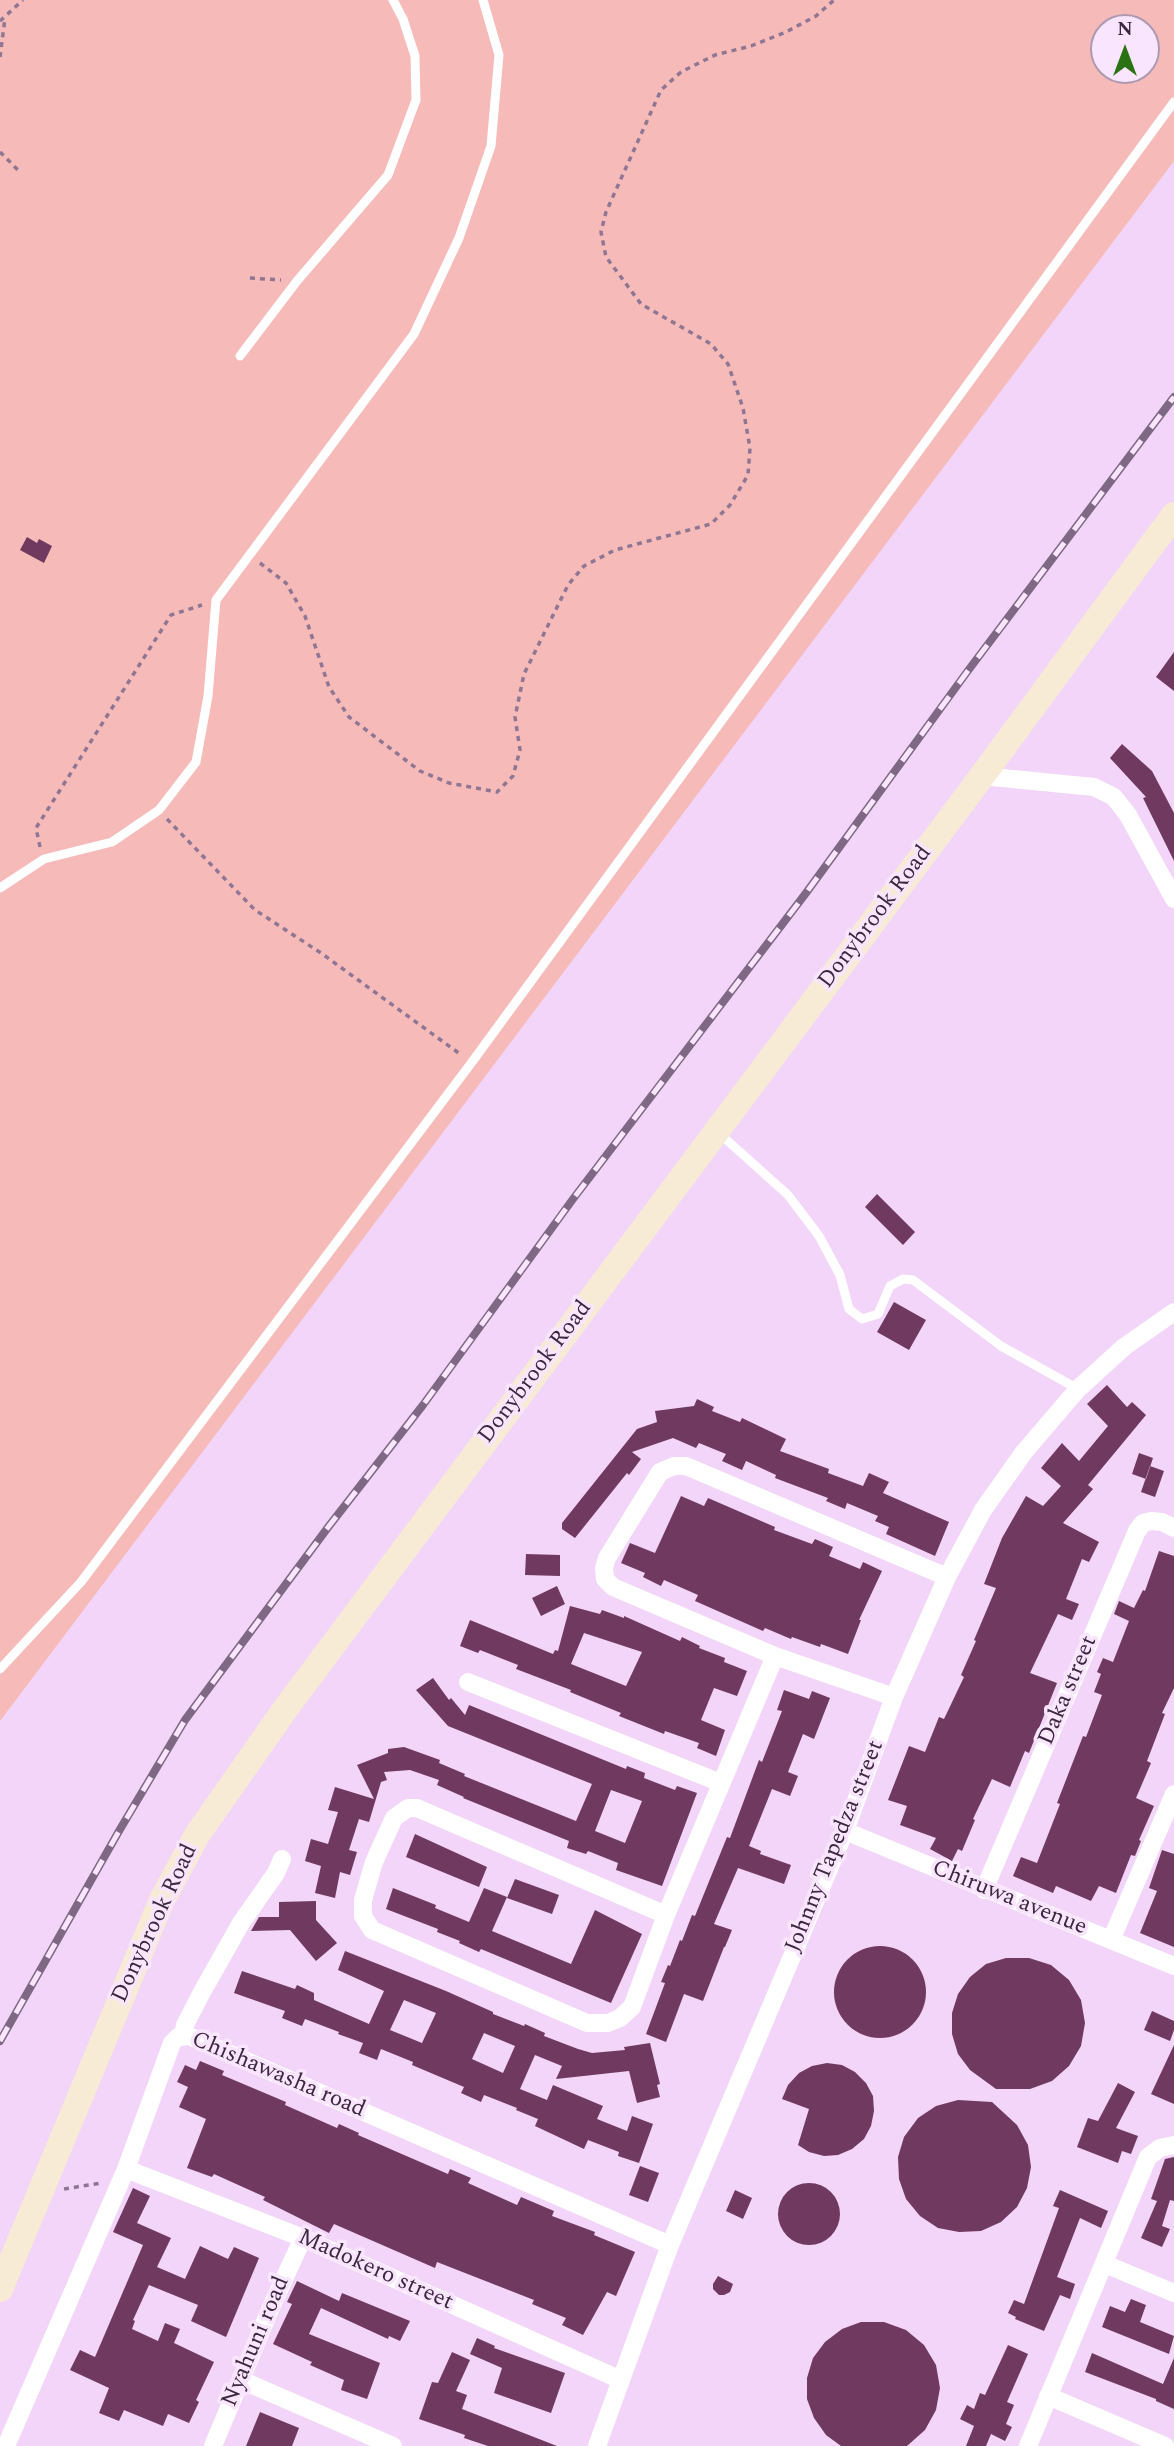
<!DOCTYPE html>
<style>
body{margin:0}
#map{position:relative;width:1174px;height:2446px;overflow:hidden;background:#f2d5f8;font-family:Spectral,serif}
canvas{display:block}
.north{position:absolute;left:1090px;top:14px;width:70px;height:70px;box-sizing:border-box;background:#f9e6fe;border:2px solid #ad9ab2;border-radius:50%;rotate:0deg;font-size:19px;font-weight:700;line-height:28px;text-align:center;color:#3b283f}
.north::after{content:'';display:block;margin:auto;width:24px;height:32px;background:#2a7213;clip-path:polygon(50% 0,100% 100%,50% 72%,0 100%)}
</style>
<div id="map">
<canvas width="1174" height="2446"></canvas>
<div class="north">N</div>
</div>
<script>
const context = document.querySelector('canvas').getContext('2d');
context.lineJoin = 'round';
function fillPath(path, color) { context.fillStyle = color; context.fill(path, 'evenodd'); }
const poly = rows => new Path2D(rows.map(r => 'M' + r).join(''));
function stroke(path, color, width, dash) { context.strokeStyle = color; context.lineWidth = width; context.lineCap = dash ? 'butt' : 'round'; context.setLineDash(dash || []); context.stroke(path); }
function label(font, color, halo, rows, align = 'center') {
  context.font = font + ' Spectral,serif'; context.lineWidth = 7; context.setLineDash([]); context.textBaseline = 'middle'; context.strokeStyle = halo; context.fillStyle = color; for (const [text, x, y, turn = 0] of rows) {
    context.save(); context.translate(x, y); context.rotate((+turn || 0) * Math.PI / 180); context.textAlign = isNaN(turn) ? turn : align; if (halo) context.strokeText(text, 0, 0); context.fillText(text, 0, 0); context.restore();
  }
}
fillPath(poly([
 [0,0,1174,0,1174,161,0,1721],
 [1104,28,1146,28,1146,70,1104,70]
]), '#f6bab9');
fillPath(poly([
 [27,537,37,543,39,539,52,546,44,563,20,550],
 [1174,652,1174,691,1156,677],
 [1122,744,1152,771,1174,813,1174,861,1143,798,1146,797,1110,758],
 [877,1194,915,1232,903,1245,865,1207],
 [894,1302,926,1320,909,1350,877,1332],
 [1107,1385,1127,1407,1132,1402,1146,1415,1088,1485,1093,1489,1063,1523,1099,1542,1089,1562,1082,1559,1066,1599,1079,1604,1072,1620,1058,1614,1030,1673,1057,1683,1029,1753,1025,1751,1010,1787,992,1779,973,1819,975,1820,962,1851,958,1849,952,1861,930,1849,936,1838,900,1825,907,1806,888,1800,909,1746,925,1752,939,1717,944,1719,964,1677,961,1675,976,1641,974,1640,996,1588,984,1584,1002,1538,1026,1496,1043,1506,1061,1486,1041,1468,1062,1443,1079,1461,1108,1426,1087,1404],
 [697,1399,714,1407,712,1411,740,1422,742,1418,786,1439,780,1451,829,1469,828,1473,863,1486,869,1473,889,1482,883,1493,949,1522,935,1556,886,1534,889,1527,875,1521,878,1516,847,1503,845,1509,826,1501,828,1498,775,1478,776,1475,746,1461,742,1470,722,1461,726,1454,699,1443,696,1448,673,1438,632,1452,641,1459,629,1475,627,1473,575,1538,562,1529,562,1523,637,1429,657,1422,655,1411,694,1406],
 [1139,1453,1153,1458,1146,1479,1132,1474],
 [1150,1466,1164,1471,1155,1497,1141,1492],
 [681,1496,704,1506,708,1498,775,1527,774,1530,812,1544,815,1539,833,1547,829,1556,860,1569,863,1562,882,1571,859,1620,861,1620,848,1654,821,1644,820,1647,792,1637,791,1639,765,1628,763,1631,695,1601,698,1595,664,1580,661,1586,643,1577,645,1573,621,1563,630,1543,655,1553],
 [1159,1551,1174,1556,1174,1688,1162,1713,1165,1714,1147,1761,1151,1763,1136,1798,1154,1806,1139,1840,1141,1841,1135,1856,1131,1855,1116,1893,1099,1886,1091,1901,1056,1886,1053,1893,1013,1876,1021,1857,1037,1863,1060,1804,1057,1803,1083,1736,1086,1737,1102,1695,1094,1692,1101,1674,1097,1672,1103,1658,1113,1662,1129,1621,1114,1614,1119,1601,1134,1608,1143,1590,1145,1591],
 [526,1554,560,1555,560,1576,525,1575],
 [557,1586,565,1604,541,1616,532,1598],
 [570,1606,600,1614,602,1610,624,1618,624,1616,680,1641,682,1637,700,1646,699,1648,725,1658,724,1662,747,1671,737,1696,714,1688,701,1720,725,1730,716,1756,697,1748,699,1743,665,1731,664,1734,619,1716,621,1713,570,1692,571,1690,516,1669,518,1665,480,1650,478,1653,460,1646,470,1620,553,1654,555,1650,558,1651],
 [584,1633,642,1652,626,1686,571,1664],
 [433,1678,449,1700,451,1698,465,1715,469,1705,626,1769,627,1766,645,1773,644,1778,675,1790,677,1786,697,1793,662,1886,616,1870,618,1863,588,1851,586,1854,567,1848,569,1841,463,1798,464,1797,437,1785,439,1780,410,1770,384,1772,387,1780,381,1782,369,1822,359,1819,349,1850,357,1852,350,1875,340,1872,335,1898,315,1893,321,1866,305,1861,311,1839,328,1844,338,1812,328,1810,335,1787,374,1799,357,1765,388,1753,388,1749,404,1747,440,1760,439,1763,465,1774,464,1776,576,1821,592,1784,448,1726,416,1690],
 [611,1790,642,1801,625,1843,595,1831],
 [784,1690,809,1699,812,1691,830,1698,814,1739,803,1734,788,1772,798,1776,790,1796,772,1789,749,1846,761,1851,760,1854,791,1865,784,1884,738,1868,714,1924,732,1930,725,1947,724,1947,703,2001,684,1994,666,2042,646,2034,665,1983,661,1982,668,1965,670,1966,680,1940,682,1941,692,1915,695,1916,727,1837,730,1838,759,1760,762,1762,782,1711,777,1710],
 [415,1834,487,1867,479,1887,406,1857],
 [1162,1850,1174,1854,1174,1947,1140,1933,1157,1891,1149,1888],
 [515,1879,559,1895,552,1914,507,1898],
 [393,1888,436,1905,435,1908,469,1922,484,1888,507,1897,492,1931,571,1964,595,1910,642,1934,611,2003,481,1949,479,1952,459,1943,460,1941,437,1932,438,1929,386,1909],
 [316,1901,316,1920,337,1943,316,1961,290,1930,251,1931,259,1917,279,1917,279,1902],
 '834 1992a46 46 0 1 1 92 0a46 46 0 1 1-92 0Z',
 [345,1951,446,1991,493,2012,493,2014,524,2026,525,2024,545,2033,544,2036,578,2049,592,2053,625,2050,624,2047,650,2043,660,2084,657,2085,660,2097,637,2103,629,2071,556,2079,562,2066,535,2055,520,2089,547,2100,553,2085,603,2106,597,2119,627,2131,632,2116,653,2124,639,2163,618,2156,619,2152,588,2140,584,2149,535,2126,538,2119,516,2110,517,2108,484,2095,481,2102,461,2093,464,2087,412,2065,413,2062,381,2049,377,2060,359,2053,363,2043,338,2034,339,2032,305,2019,302,2026,282,2018,285,2011,234,1993,242,1971,295,1989,297,1985,314,1993,314,2000,369,2024,384,1991,338,1970],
 [404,2000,436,2013,422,2043,390,2030],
 [484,2033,515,2046,503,2073,472,2059],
 [1006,1958,1029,1958,1051,1965,1069,1980,1081,2000,1085,2023,1081,2046,1069,2066,1052,2081,1030,2089,996,2089,970,2070,958,2054,952,2034,952,2013,958,1994,970,1977,986,1964],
 [1152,2011,1174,2021,1174,2030,1170,2041,1144,2030],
 [1174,2045,1174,2104,1151,2094],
 [200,2061,224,2071,222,2075,286,2102,285,2105,337,2128,339,2124,359,2133,358,2135,448,2174,450,2169,471,2178,468,2183,517,2205,521,2197,554,2211,552,2216,595,2232,594,2235,635,2252,616,2296,607,2292,583,2335,562,2325,566,2318,532,2304,534,2300,437,2262,435,2268,334,2224,329,2233,263,2200,265,2197,214,2174,212,2177,187,2168,206,2119,179,2107,188,2087,177,2082,185,2065,196,2070],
 [827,2063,842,2065,855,2072,866,2083,873,2096,874,2111,871,2126,864,2139,852,2149,838,2155,824,2156,809,2152,798,2145,809,2109,782,2099,788,2085,799,2073,812,2066],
 [1118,2083,1135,2092,1116,2128,1138,2136,1131,2154,1122,2151,1118,2163,1077,2147,1088,2118,1098,2121],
 [958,2100,992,2102,1017,2125,1028,2145,1031,2167,1027,2188,1017,2207,1001,2222,981,2231,959,2232,938,2228,920,2216,906,2199,899,2179,898,2157,904,2137,918,2118,936,2106],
 [1174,2157,1174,2201,1170,2200,1162,2226,1170,2229,1162,2247,1141,2238,1157,2201,1151,2199,1165,2159],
 [640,2166,659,2173,648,2202,629,2195],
 '778 2214a31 31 0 1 1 62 0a31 31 0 1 1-62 0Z',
 [133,2188,150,2196,137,2223,171,2238,157,2267,185,2279,200,2246,228,2259,234,2247,259,2258,226,2337,191,2321,198,2305,149,2285,133,2320,135,2321,132,2329,158,2341,165,2323,180,2329,174,2343,214,2362,196,2400,199,2402,189,2423,168,2414,163,2426,124,2410,119,2421,99,2413,109,2388,70,2370,80,2350,95,2357,143,2245,113,2232],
 [735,2190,752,2198,743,2219,726,2211],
 [1060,2190,1108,2211,1101,2228,1080,2218,1057,2277,1075,2284,1070,2299,1060,2295,1044,2331,1015,2319,1016,2317,1008,2313,1014,2300,1024,2304,1059,2208,1053,2206],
 [718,2276,733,2284,730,2292,724,2295,719,2295,713,2289,713,2284],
 [297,2281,339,2301,342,2293,410,2321,400,2341,389,2336,388,2339,321,2308,309,2334,380,2363,367,2399,341,2390,344,2380,310,2365,312,2362,273,2344,292,2304,287,2302],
 [1131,2299,1146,2305,1140,2322,1174,2336,1169,2354,1102,2327,1110,2306,1125,2312],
 [861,2322,884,2322,906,2330,924,2345,936,2365,940,2388,936,2410,925,2430,907,2446,841,2446,826,2435,814,2418,807,2399,807,2378,813,2358,825,2342,842,2329],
 [477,2338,495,2346,494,2348,565,2373,551,2413,494,2393,502,2368,470,2354],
 [1008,2345,1028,2354,1007,2402,1014,2405,1006,2424,1012,2427,1005,2441,991,2434,986,2446,966,2446,974,2426,960,2419,967,2405,974,2409,980,2393,985,2395],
 [452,2352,470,2360,456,2391,467,2395,462,2409,557,2446,488,2446,464,2438,465,2435,419,2419,432,2382,438,2383],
 [1092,2353,1163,2384,1174,2358,1174,2409,1156,2401,1156,2399,1085,2372],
 [260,2412,299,2428,292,2446,246,2446]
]), '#70395f');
stroke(poly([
 [0,21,23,0],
 [0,57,5,18],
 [0,152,19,171],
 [250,278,281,280],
 [260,563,286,583,305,616,329,687,349,717,420,771,449,783,497,792,513,776,520,750,515,717,524,674,568,585,584,566,615,550,711,524,730,505,748,475,750,448,743,408,728,364,711,344,641,304,606,257,601,232,606,212,661,90,681,72,715,55,751,46,786,32,816,16,834,0],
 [167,819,255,910,321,953,460,1054],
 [40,847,36,828,171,615,202,605],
 [64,2189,101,2183]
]), '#8f7794', 3.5, [5, 5]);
stroke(poly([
 [240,356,297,281,388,175,416,100,415,56,403,19,393,0],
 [0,888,44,859,112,842,159,810,196,762,208,696,216,600,414,334,459,238,491,146,499,55,483,0],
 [720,1134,788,1195,819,1236,840,1275,849,1309,862,1319,878,1314,890,1286,903,1279,913,1280,1001,1346,1078,1389],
 [0,1669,81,1582,472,1062,1174,102]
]), '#fff', 9);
stroke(poly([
 [982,776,1094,787,1114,797,1128,815,1174,899],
 [468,1682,721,1783],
 [894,1697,775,1656,613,1587,605,1579,604,1568,607,1558,660,1472,674,1466,686,1466,947,1577],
 [845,1831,1174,1966],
 [984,1890,1137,1531,1143,1523,1151,1521,1162,1522,1174,1528],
 [666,1915,417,1808,408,1808,394,1818,374,1862,363,1900,363,1916,372,1930,587,2023,608,2023,620,2018,632,2007,666,1915,775,1656],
 [1111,1940,1174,1794],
 [183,2036,185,2025,202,1992,241,1923,276,1873,282,1859],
 [126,2169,303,2238,621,2380],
 [1105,2264,1174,2293],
 [241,2380,393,2446],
 [1048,2396,1165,2446],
 [6,2446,126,2169,172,2043,178,2037,189,2036,670,2245],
 [213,2446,272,2305,303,2238],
 [597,2446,670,2245,845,1831,894,1697,947,1577,983,1510,1024,1452,1078,1389,1124,1347,1174,1312],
 [1028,2446,1148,2157,1160,2148,1174,2145]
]), '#fff', 18);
stroke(poly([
 [0,2289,162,1900,197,1835,286,1708,982,776,1174,515]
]), '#f8ebd5', 26);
const rail = poly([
 [0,2041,119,1831,185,1720,329,1526,423,1405,573,1199,806,893,967,672,1174,397]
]);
stroke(rail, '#7f6884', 8);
stroke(rail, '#f9e6fe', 5, [16]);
label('23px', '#3b283f', '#f9e6fe', [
 ["Donybrook Road",876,918,-53],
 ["Donybrook Road",536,1373,-53],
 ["Daka street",1069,1691,-67],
 ["Johnny Tapedza street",836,1847,-68],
 ["Chiruwa avenue",1009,1899,22],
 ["Donybrook Road",156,1924,-65],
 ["Chishawasha road",278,2076,23],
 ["Madokero street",375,2271,24],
 ["Nyahuni road",257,2342,-67]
]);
</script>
